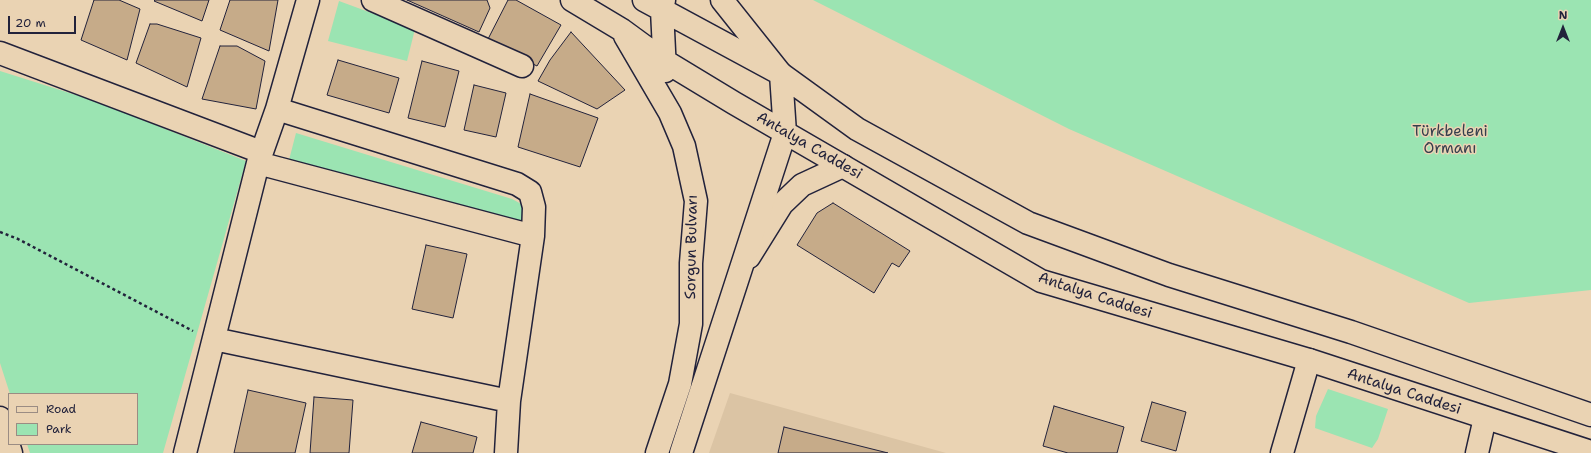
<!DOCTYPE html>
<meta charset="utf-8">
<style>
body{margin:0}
#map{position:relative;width:1591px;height:453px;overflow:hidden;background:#ead3b3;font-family:"Shantell Sans",sans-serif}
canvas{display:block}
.legend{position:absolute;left:8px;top:393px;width:130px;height:52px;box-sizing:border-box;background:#ead3b3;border:1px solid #9a8c83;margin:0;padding:5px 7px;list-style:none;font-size:12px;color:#22223b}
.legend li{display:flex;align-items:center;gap:8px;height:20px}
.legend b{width:20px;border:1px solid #9a8c83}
.north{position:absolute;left:1543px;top:8px;width:40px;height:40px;-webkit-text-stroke:3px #ead3b3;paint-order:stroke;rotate:0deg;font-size:11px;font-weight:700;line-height:16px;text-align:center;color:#22223b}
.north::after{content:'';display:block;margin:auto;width:14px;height:18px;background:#22223b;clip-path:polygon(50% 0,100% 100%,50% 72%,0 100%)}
.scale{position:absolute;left:8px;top:16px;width:68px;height:18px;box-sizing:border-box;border:2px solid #22223b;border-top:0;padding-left:5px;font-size:12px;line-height:14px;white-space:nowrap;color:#22223b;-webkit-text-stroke:3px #ead3b3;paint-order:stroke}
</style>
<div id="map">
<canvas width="1591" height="453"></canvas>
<ul class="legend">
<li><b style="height:5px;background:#ead3b3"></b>Road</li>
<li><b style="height:11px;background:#9be4b2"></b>Park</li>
</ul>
<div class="north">N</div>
<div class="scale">20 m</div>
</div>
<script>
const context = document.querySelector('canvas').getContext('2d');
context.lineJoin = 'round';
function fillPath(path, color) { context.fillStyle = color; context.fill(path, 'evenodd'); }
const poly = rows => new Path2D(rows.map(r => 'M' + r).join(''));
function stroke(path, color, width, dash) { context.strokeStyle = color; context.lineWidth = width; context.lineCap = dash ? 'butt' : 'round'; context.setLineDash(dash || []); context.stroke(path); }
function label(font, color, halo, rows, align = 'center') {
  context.font = font + ' "Shantell Sans",sans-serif'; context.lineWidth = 3; context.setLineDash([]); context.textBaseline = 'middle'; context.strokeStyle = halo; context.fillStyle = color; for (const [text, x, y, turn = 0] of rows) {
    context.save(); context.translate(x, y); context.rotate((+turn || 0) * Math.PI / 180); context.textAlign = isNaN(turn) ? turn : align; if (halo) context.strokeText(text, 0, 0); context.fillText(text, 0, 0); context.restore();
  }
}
fillPath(poly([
 [730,393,946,453,709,453]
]), '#dbc4a4');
fillPath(poly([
 [813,0,1591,0,1591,290,1469,303,1069,129],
 [339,1,415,29,407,61,328,41],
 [0,71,95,101,246,161,163,453,30,453,27,444,137,444,137,394,10,394,0,363],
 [296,133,512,199,525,206,525,224,289,160],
 [1328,389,1388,409,1378,439,1372,448,1315,428,1316,416]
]), '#9be4b2');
const building = poly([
 [94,0,119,0,140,9,127,60,81,40,94,0],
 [155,0,209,0,202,21,154,1,155,0],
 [230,0,278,0,269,51,220,30,230,0],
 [407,0,487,0,490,8,479,32,407,0],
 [508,0,516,0,561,25,537,66,487,41,508,0],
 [150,24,157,24,201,38,187,87,136,63,150,24],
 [571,32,625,90,597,109,538,81,550,60,571,32],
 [220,46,237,46,265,61,256,109,202,99,220,46],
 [338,60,399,78,389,113,327,95,338,60],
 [422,61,459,71,445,127,408,118,422,61],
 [474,85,506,93,496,137,464,130,474,85],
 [530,94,598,118,580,167,518,147,530,94],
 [833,203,910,251,899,267,892,263,874,293,797,245,817,213,833,203],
 [426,245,467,254,453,318,412,309,426,245],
 [248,390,306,403,295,453,234,453,248,390],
 [314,397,353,400,349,453,310,453,314,397],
 [1152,402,1186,412,1176,451,1141,441,1152,402],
 [1054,406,1124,427,1117,453,1068,453,1043,446,1054,406],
 [421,422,477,437,473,453,412,453,421,422],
 [784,427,888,453,778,453,784,427]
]);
fillPath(building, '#c6ab89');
stroke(building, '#22223b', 1);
const minor = poly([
 [373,0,522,66],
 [722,0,781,74],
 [0,53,261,152],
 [277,109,517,184,530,192,534,207,533,236,509,401,506,453],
 [258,163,533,236],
 [749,257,782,204,802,185,843,166],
 [214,339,509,401],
 [0,418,11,453],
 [185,453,258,163,277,109,308,0],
 [1282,453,1309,360],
 [1477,453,1485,418]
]);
const major = poly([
 [572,0,622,30,663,60,734,103,1041,281,1309,360,1591,452],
 [644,0,781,74,857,129,1028,223,1169,275,1351,332,1591,415],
 [664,0,662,10,665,71],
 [625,36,670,113,684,146,696,201,691,263,691,324,680,384,657,453],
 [681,453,785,133,781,74]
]);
stroke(minor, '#22223b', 25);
stroke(major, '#22223b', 25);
stroke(poly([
 [0,232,18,239,193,331]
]), '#22223b', 2.5, [3, 3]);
stroke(minor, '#ead3b3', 22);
stroke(major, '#ead3b3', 22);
label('15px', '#343f4d', '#ead3b3', [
 ["Türkbeleni",1450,132],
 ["Ormanı",1450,149]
]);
label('15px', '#22223b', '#ead3b3', [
 ["Antalya Caddesi",809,146,30],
 ["Sorgun Bulvarı",692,247,-89],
 ["Antalya Caddesi",1095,296,18],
 ["Antalya Caddesi",1404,392,18]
]);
</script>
